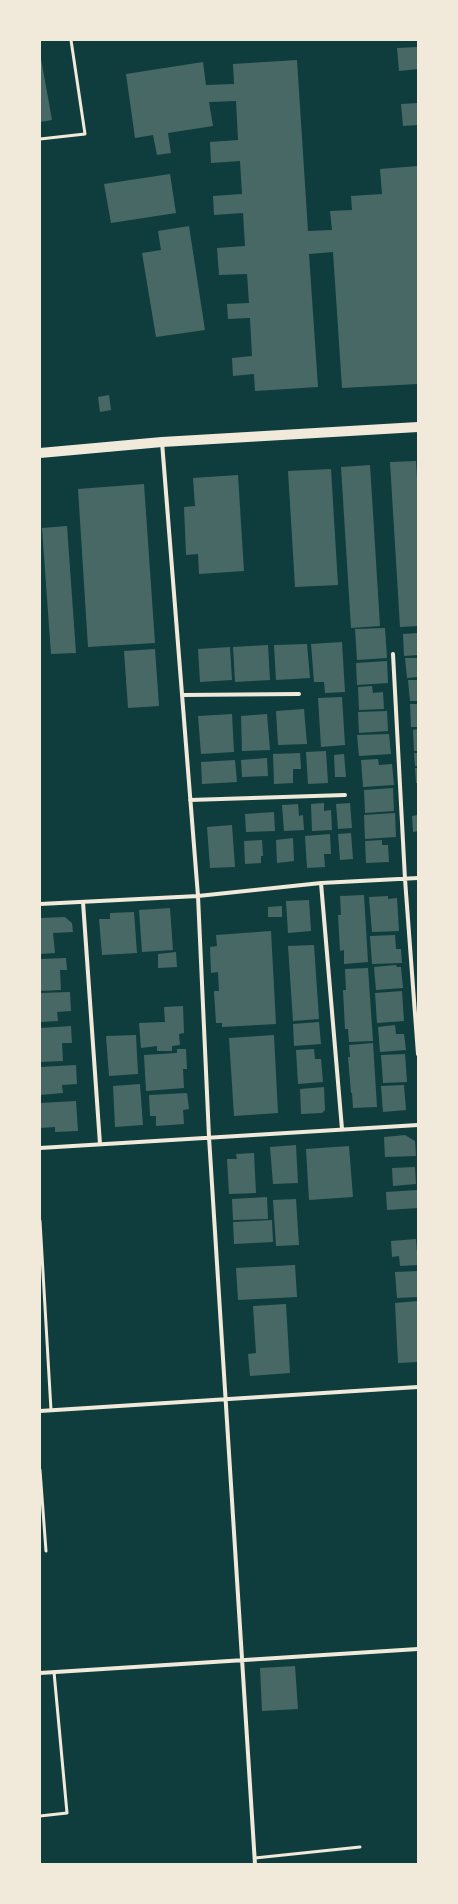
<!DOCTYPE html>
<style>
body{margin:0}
#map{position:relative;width:458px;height:1904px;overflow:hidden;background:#0f3d3e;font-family:Rubik,sans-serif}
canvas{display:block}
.frame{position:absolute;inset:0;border:41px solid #f1e9da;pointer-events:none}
</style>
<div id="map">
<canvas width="458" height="1904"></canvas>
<div class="frame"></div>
</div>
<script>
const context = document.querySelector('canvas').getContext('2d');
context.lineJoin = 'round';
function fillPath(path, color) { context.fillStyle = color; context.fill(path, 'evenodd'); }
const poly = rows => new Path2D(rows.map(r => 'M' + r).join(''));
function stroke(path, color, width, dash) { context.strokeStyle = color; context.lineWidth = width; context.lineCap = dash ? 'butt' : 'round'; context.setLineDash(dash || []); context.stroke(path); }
fillPath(poly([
 [418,47,418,69,399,71,397,48],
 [40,53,52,120,40,122],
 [297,60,308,231,332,230,330,211,352,210,351,196,382,194,380,169,418,166,418,384,342,388,333,252,309,254,318,387,255,391,254,374,233,376,232,358,252,356,250,318,228,319,227,304,249,303,247,274,219,275,217,248,245,246,243,213,214,215,213,196,242,194,240,161,211,163,210,142,238,140,236,101,209,102,213,126,168,133,171,153,157,155,153,135,135,138,126,74,203,62,206,85,234,84,233,64],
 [418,103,418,125,403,126,401,104],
 [170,174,176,213,111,223,104,184],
 [189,226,205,330,156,337,142,253,161,250,158,231],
 [109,395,111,410,100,412,98,397],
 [416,461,418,496,418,626,400,627,390,462],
 [370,465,380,626,351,628,341,467],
 [331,469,338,585,295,587,288,471],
 [238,475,244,571,199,574,198,554,186,555,184,507,195,506,193,478],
 [144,484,155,643,88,647,78,489],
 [67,526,76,653,51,654,42,528],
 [385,628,387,658,357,660,355,629],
 [418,633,418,655,404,656,403,634],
 [342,642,345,692,325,693,324,682,314,682,311,644],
 [307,644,310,678,276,680,274,645],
 [268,645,270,680,235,682,233,647],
 [230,647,232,680,200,682,198,649],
 [155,649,159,706,128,708,124,651],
 [405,658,418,658,418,677,407,678],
 [387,661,388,683,357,685,356,663],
 [408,680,418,680,418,701,410,701],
 [372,686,373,693,383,692,384,709,359,710,358,687],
 [342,697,345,745,321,747,318,698],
 [410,704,418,704,418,727,411,727],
 [304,709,307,744,278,745,276,711],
 [387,711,388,731,359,733,358,712],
 [232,714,234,752,201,754,198,716],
 [267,714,270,750,242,751,241,716],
 [418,729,418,751,414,751,413,730],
 [389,734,391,754,359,756,357,735],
 [326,751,328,783,308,784,306,752],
 [300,753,301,769,293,769,293,783,274,784,273,754],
 [414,753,418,753,418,766,415,766],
 [344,754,346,777,335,777,334,755],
 [267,758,268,776,242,777,241,760],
 [378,759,379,765,392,764,394,785,363,787,361,760],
 [235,760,237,782,202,784,201,762],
 [415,768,418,768,418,783,416,783],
 [393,788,394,811,365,813,364,790],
 [324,803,324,811,331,810,332,830,312,831,311,804],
 [350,803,352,828,338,829,336,804],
 [298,804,299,816,303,815,304,830,284,831,282,805],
 [274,812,275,831,246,832,245,814],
 [395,813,396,837,365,839,364,815],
 [418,815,418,831,413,832,412,816],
 [232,825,235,867,210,868,207,827],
 [351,833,353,859,340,860,338,834],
 [330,834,331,854,324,854,325,867,307,868,305,836],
 [293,838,294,861,277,863,276,840],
 [262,840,263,856,261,856,261,863,245,864,244,841],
 [382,840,382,845,388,845,389,862,366,863,365,841],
 [364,895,368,962,344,964,344,950,340,951,338,915,341,915,340,896],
 [388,896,388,899,397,898,399,931,372,932,369,897],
 [309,900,311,931,288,933,286,901],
 [282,906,282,917,268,917,268,907],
 [170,908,173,950,142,952,139,910],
 [134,912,137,953,102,955,99,919,110,919,110,913],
 [65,917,72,923,73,932,53,933,55,953,40,954,40,918],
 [271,931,276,1024,222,1027,222,1023,216,1023,214,991,219,991,218,972,211,973,210,947,217,946,216,935],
 [395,935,396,949,401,949,402,963,372,964,370,936],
 [314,945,319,1019,293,1021,288,946],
 [176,952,177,967,158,968,158,954],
 [66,958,67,970,60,970,61,990,40,991,40,959],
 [396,965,397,967,401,967,403,988,376,990,374,967],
 [368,968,373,1041,349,1042,348,1029,345,1029,343,990,346,990,345,969],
 [402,991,404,1021,377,1023,375,993],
 [70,992,71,1011,57,1012,58,1021,40,1022,40,993],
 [183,1006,184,1033,179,1034,180,1045,172,1046,172,1051,157,1051,157,1046,141,1048,139,1023,165,1022,164,1007],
 [319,1022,321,1044,294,1046,293,1024],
 [395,1025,396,1034,404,1034,406,1050,380,1052,378,1027],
 [71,1026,72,1043,62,1043,63,1061,40,1062,40,1028],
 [136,1035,138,1074,109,1076,106,1036],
 [274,1035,278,1113,234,1116,229,1038],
 [373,1043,377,1107,353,1108,352,1093,351,1093,348,1057,350,1057,349,1045],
 [177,1049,186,1049,187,1069,183,1069,184,1088,146,1091,144,1055,177,1053],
 [314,1049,315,1059,321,1059,323,1082,298,1084,296,1050],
 [405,1054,407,1082,383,1083,381,1055],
 [76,1065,77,1084,62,1085,63,1093,40,1095,40,1067],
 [140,1084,143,1125,115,1127,113,1086],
 [404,1085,406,1110,383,1112,381,1086],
 [324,1087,325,1110,322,1113,301,1114,300,1089],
 [187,1093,189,1109,183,1110,184,1124,156,1126,156,1116,150,1116,149,1095],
 [76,1101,78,1131,55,1132,55,1127,40,1128,40,1103],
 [405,1135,415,1141,416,1156,385,1157,384,1137],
 [296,1145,298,1183,273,1184,270,1147],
 [349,1146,353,1197,309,1200,306,1149],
 [254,1153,256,1193,229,1194,227,1159,237,1159,236,1154],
 [415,1167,416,1184,393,1186,392,1168],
 [417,1190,418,1208,387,1210,386,1192],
 [267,1197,268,1219,233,1220,232,1199],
 [296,1199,299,1245,276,1246,273,1200],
 [272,1220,273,1242,234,1244,233,1222],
 [416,1239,418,1265,400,1266,399,1256,392,1257,391,1241],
 [295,1265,297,1297,238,1300,236,1268],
 [418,1271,418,1297,397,1298,395,1272],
 [418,1301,418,1362,398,1363,395,1303],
 [286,1304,290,1373,250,1376,248,1354,256,1353,253,1306],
 [295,1666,298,1709,262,1711,260,1668]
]), '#486865');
stroke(poly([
 [40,139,85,134,71,40],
 [40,1221,51,1410],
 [40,1470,46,1551],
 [40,1816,67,1813,54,1672],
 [255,1858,360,1847]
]), '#f1e9da', 3);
stroke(poly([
 [162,442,198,896,209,1137,255,1864],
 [393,654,405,879,418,1054],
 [182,695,299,694],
 [190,800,345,795],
 [321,883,342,1129],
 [83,902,100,1144],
 [40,904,198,896,321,883,418,878],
 [40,1148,418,1125],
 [40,1411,418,1387],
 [40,1673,418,1649]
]), '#f1e9da', 4);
stroke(poly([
 [40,453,162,442,418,427]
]), '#f1e9da', 10);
</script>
